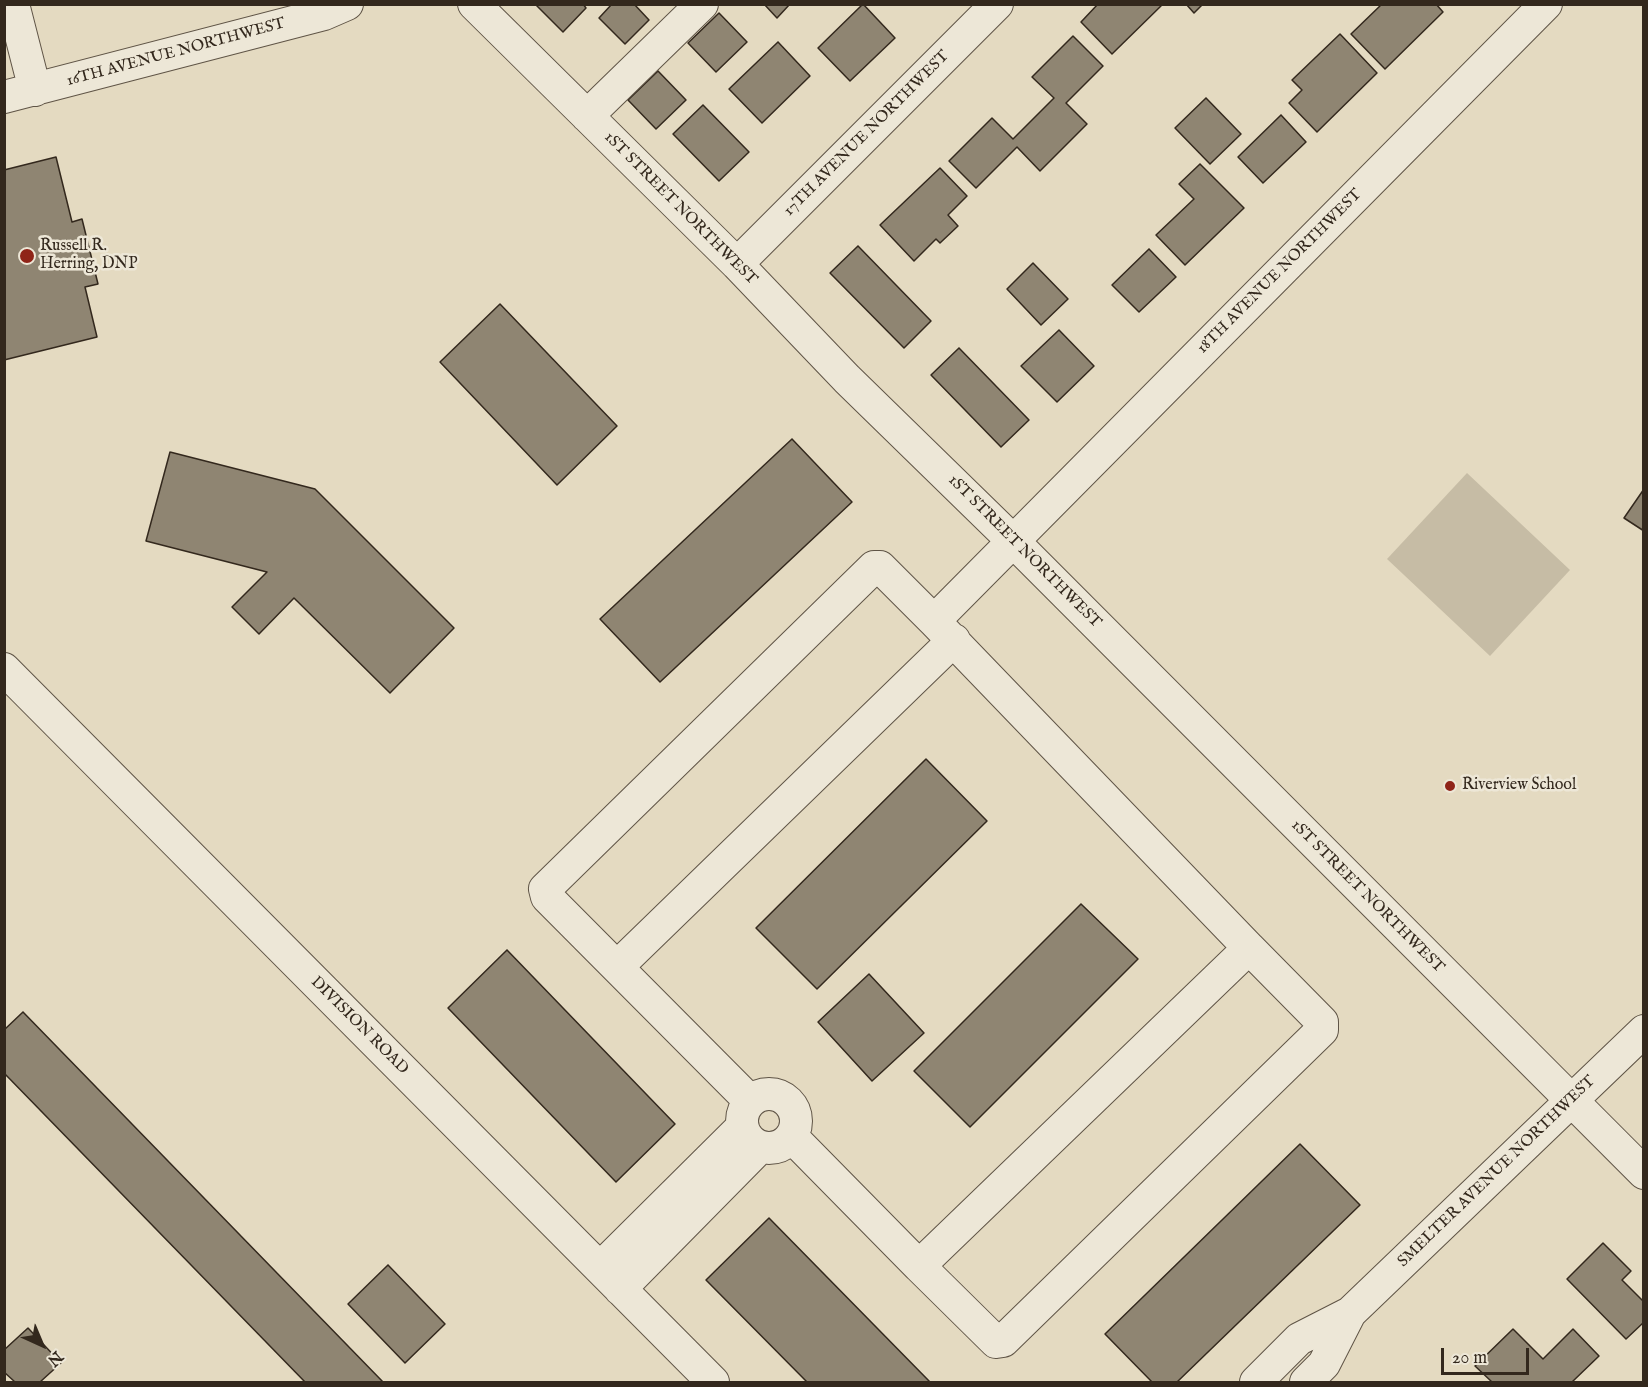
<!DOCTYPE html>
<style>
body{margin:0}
#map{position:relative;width:1648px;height:1387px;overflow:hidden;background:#e4dac1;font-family:"IM FELL English",serif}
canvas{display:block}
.frame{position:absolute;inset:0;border:6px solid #33281d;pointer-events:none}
.north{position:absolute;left:12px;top:1315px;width:60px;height:60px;-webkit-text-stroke:4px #ede7d7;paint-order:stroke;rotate:136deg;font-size:16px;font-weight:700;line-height:24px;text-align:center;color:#33281d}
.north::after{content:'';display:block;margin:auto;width:21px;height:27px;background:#33281d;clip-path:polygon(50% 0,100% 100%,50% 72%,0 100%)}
.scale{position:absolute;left:1441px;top:1348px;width:88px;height:27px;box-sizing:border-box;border:3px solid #33281d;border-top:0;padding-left:8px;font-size:18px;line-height:21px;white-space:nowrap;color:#33281d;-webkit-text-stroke:4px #ede7d7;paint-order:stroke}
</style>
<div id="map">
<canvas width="1648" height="1387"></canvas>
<div class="frame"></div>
<div class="north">N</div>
<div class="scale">20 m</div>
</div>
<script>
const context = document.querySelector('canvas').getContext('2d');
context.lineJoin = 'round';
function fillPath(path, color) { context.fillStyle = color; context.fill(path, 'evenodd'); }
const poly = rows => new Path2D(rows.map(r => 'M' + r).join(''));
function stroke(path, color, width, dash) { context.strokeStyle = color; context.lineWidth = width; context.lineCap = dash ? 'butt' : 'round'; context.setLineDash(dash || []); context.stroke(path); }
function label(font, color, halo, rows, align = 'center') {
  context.font = font + ' "IM FELL English",serif'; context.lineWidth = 5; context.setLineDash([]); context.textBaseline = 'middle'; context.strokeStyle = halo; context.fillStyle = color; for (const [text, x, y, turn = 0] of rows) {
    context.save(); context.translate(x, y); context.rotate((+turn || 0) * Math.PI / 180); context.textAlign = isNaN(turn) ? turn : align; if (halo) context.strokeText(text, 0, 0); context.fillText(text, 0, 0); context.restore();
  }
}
fillPath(poly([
 [1467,473,1570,570,1490,656,1387,559]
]), '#c6bca5');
const building = poly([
 [535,4,583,4,586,8,563,32,535,4],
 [612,4,634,4,649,20,625,44,599,18,612,4],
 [764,4,790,4,777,18,764,4],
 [863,4,895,38,850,81,818,48,863,4],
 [1098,4,1163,4,1112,54,1081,22,1098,4],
 [1186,4,1203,4,1194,13,1186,4],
 [1382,4,1436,4,1443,12,1385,69,1351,34,1382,4],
 [719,13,747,42,716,72,688,43,719,13],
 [1340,34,1377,73,1317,132,1289,103,1302,90,1292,80,1340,34],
 [1073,36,1103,66,1066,103,1087,124,1040,171,1017,147,976,188,949,161,992,118,1013,139,1054,98,1032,77,1073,36],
 [778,42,810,76,762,123,729,89,778,42],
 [658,71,686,100,656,129,628,100,658,71],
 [1206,98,1241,134,1210,164,1175,128,1206,98],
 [703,105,749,152,719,181,673,134,703,105],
 [1281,115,1306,142,1263,183,1238,157,1281,115],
 [56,157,72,222,82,219,98,284,85,287,97,337,4,360,4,170,56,157],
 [1200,164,1244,208,1185,265,1156,235,1194,199,1179,184,1200,164],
 [940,168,967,196,948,215,958,226,940,243,936,239,914,261,880,225,940,168],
 [858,246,931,321,904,348,830,273,858,246],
 [1149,249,1176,277,1139,312,1112,285,1149,249],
 [1033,263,1068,299,1041,325,1007,289,1033,263],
 [500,304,617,426,557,485,440,362,500,304],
 [1059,330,1094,366,1057,402,1021,366,1059,330],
 [959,348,1029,420,1001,447,931,375,959,348],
 [792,439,852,502,660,682,600,619,792,439],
 [170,452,315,489,454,628,390,693,294,598,259,634,232,607,267,572,146,541,170,452],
 [1644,489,1644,531,1624,518,1644,489],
 [926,759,987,821,817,989,756,928,926,759],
 [1081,904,1138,959,970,1127,914,1071,1081,904],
 [507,950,675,1124,616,1182,448,1008,507,950],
 [869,974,924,1033,872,1081,818,1022,869,974],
 [23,1012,383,1382,305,1382,4,1073,4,1030,23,1012],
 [1300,1144,1360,1205,1177,1382,1152,1382,1105,1334,1300,1144],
 [769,1218,930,1382,807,1382,706,1280,769,1218],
 [1603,1243,1631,1271,1622,1280,1644,1302,1644,1322,1626,1339,1567,1279,1603,1243],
 [388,1265,445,1324,405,1363,348,1304,388,1265],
 [28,1328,61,1363,40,1382,15,1382,4,1372,4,1350,28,1328],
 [1513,1329,1543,1359,1573,1329,1599,1356,1572,1382,1492,1382,1475,1366,1513,1329]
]);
fillPath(building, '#8f8572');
stroke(building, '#33281d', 1.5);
const minor = poly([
 [13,4,35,90],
 [474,4,737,264,847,379,1013,541,1644,1173],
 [4,97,324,14,347,4],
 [587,116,702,4],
 [737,264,997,4],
 [4,669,713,1382],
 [617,967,954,640],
 '742 1121a27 27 0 1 1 54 0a27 27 0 1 1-54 0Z',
 [750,1101,547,897,545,889,874,567,880,567,934,621,1546,4],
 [792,1137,919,1266,1249,948,934,621],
 [919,1266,996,1342,1003,1341,1322,1030,1322,1022,1249,948],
 [600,1268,742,1127],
 [620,1289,760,1147],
 [1256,1382,1299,1339,1350,1313,1644,1031],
 [1306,1382,1324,1364,1350,1313]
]);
stroke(minor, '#5f5446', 34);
stroke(minor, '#ede7d7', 32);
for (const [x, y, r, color] of [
 [27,256,8,"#8f2418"],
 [1450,786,6,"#8f2418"]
]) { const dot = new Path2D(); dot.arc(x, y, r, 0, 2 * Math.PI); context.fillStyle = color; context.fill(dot); stroke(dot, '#ede7d7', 2); }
label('16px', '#33281d', '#ede7d7', [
 ["16TH AVENUE NORTHWEST",176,53,-15],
 ["17TH AVENUE NORTHWEST",867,134,-45],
 ["1ST STREET NORTHWEST",680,209,45],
 ["18TH AVENUE NORTHWEST",1280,272,-45],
 ["1ST STREET NORTHWEST",1024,552,45],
 ["1ST STREET NORTHWEST",1367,897,45],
 ["DIVISION ROAD",359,1026,45],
 ["SMELTER AVENUE NORTHWEST",1497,1172,-44]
]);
label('16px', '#33281d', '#ede7d7', [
 ["Russell R.",40,247],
 ["Herring, DNP",40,265],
 ["Riverview School",1462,786]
], 'left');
</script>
